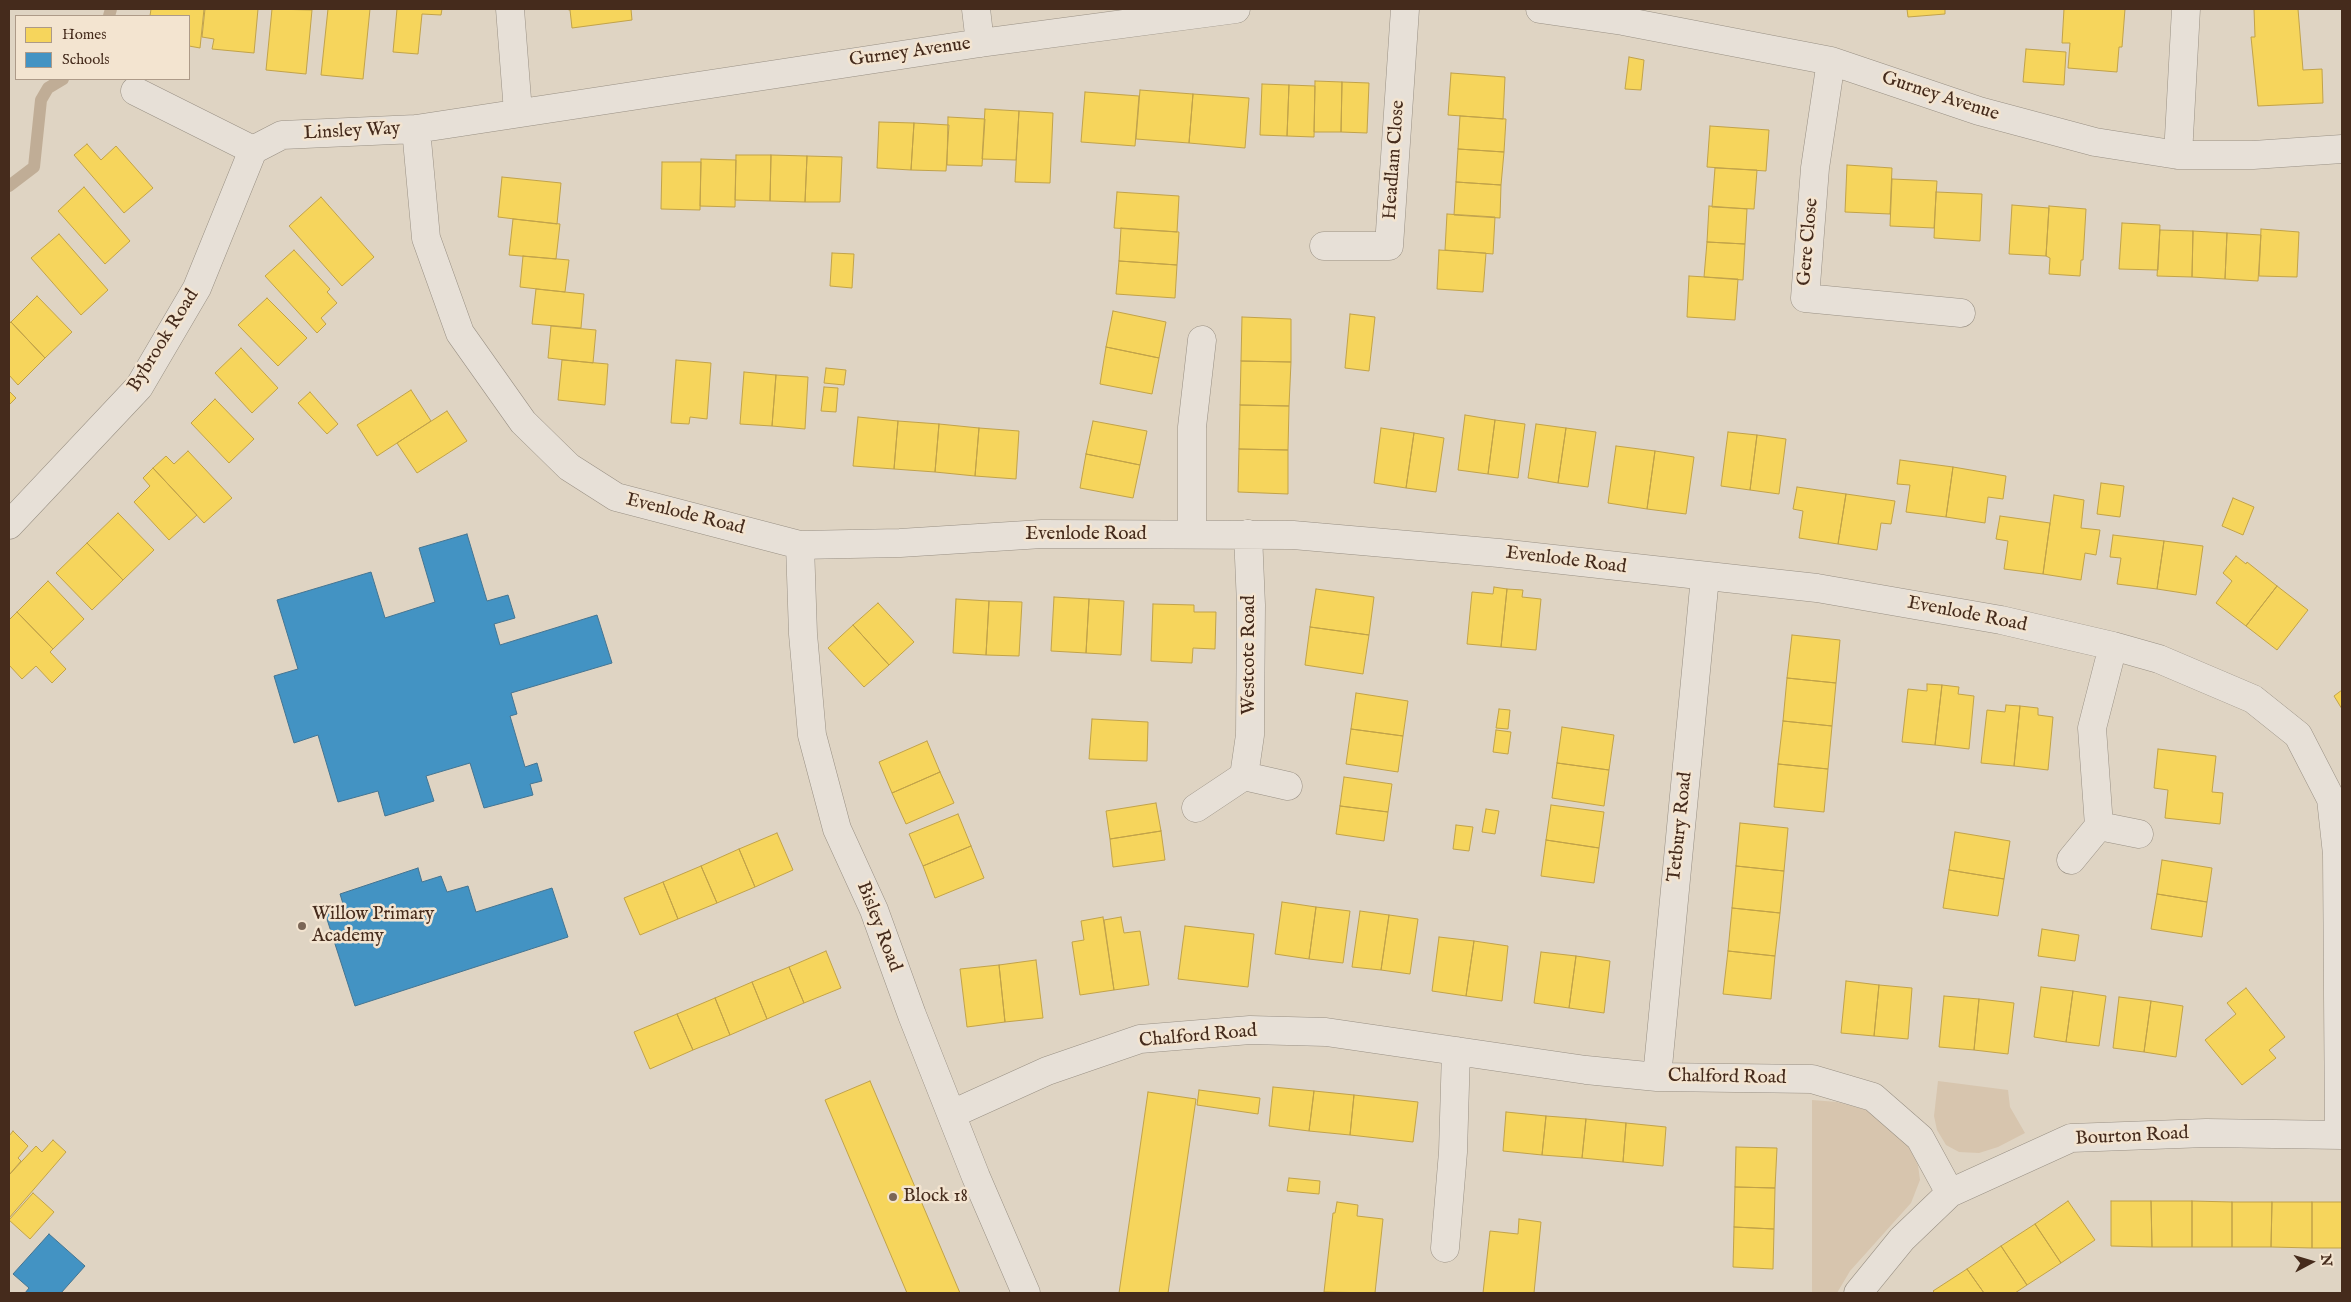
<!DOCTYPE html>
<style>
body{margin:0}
#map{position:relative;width:2351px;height:1302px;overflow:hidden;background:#dfd4c3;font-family:"IM FELL English",serif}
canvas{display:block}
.frame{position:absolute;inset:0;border:10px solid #452b1c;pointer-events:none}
.legend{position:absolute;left:15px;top:15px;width:175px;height:65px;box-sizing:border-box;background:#f3e4d0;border:1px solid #ad9a88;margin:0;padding:6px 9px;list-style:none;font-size:15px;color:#452b1c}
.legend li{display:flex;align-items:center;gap:10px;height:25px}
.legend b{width:25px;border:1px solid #ad9a88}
.north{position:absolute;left:2286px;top:1237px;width:50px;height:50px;-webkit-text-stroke:4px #f3e4d0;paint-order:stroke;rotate:84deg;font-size:14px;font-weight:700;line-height:20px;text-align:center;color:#452b1c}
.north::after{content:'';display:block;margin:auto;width:18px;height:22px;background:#452b1c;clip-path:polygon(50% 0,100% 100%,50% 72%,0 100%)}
</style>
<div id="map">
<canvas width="2351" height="1302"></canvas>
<div class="frame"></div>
<ul class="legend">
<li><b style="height:14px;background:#f6d55c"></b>Homes</li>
<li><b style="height:14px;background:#4393c3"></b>Schools</li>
</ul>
<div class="north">N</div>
</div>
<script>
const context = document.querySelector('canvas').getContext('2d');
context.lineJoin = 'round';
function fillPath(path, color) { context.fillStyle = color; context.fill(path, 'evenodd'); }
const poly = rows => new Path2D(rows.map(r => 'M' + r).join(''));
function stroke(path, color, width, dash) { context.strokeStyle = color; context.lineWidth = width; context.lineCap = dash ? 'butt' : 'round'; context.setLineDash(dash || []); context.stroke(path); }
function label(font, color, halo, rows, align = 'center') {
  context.font = font + ' "IM FELL English",serif'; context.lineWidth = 5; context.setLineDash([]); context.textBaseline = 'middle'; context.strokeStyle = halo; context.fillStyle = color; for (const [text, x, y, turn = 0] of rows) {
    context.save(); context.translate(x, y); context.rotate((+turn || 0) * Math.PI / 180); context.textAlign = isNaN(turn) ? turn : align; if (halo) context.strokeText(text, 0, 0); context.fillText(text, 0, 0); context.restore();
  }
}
fillPath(poly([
 [1938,1081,2008,1090,2010,1107,2025,1133,1998,1147,1979,1153,1959,1152,1946,1145,1937,1130,1934,1116],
 [1812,1100,1837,1102,1866,1110,1889,1127,1909,1147,1918,1165,1920,1180,1911,1203,1850,1271,1837,1293,1812,1292]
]), '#d7c5ae');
const homes = poly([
 [151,9,204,9,200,48,189,46,189,16,150,16,151,9],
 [205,9,258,9,254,53,212,49,214,39,202,37,205,9],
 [272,9,312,10,306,74,266,70,272,9],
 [328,9,370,9,363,79,321,75,328,9],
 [397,9,442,9,441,15,422,14,418,54,393,52,397,9],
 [565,9,631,9,632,20,572,28,570,10,565,9],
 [1907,9,1945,9,1945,14,1908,17,1907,9],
 [2064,9,2125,9,2122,47,2119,47,2117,72,2068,68,2070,43,2062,43,2064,9],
 [2254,9,2298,9,2303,70,2322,69,2323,103,2258,106,2251,37,2255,37,2254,9],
 [2026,49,2066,52,2064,85,2023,82,2026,49],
 [1629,57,1644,60,1641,90,1625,89,1629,57],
 [1451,73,1505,77,1503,119,1448,115,1451,73],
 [1315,81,1342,82,1341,132,1314,132,1315,81],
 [1342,82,1369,83,1367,133,1341,132,1342,82],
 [1262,84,1289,85,1287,136,1260,135,1262,84],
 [1289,85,1315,86,1314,137,1287,136,1289,85],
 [1140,90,1193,94,1189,143,1136,139,1140,90],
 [1085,92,1139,96,1135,146,1081,142,1085,92],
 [1193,94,1249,98,1245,148,1189,143,1193,94],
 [985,109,1019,111,1016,160,982,159,985,109],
 [1019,111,1053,113,1050,183,1015,182,1019,111],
 [1460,116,1506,119,1504,152,1458,149,1460,116],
 [948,117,985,119,982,166,947,165,948,117],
 [879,122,914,123,911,170,877,168,879,122],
 [914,123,949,125,946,171,911,170,914,123],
 [1710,126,1769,130,1766,171,1707,167,1710,126],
 [87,144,101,160,116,146,153,188,124,213,74,155,87,144],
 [1458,149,1504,152,1501,185,1456,182,1458,149],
 [736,155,771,155,770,201,735,200,736,155],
 [771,155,807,156,805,202,770,201,771,155],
 [807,156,842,157,840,202,805,202,807,156],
 [701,159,736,160,735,207,700,206,701,159],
 [662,162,701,162,700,210,661,209,662,162],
 [1847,165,1892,168,1890,214,1845,212,1847,165],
 [1715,168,1757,170,1754,209,1712,207,1715,168],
 [502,177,561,183,557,224,498,217,502,177],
 [1892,179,1937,181,1934,228,1890,226,1892,179],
 [1456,182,1501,185,1500,218,1454,215,1456,182],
 [84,187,130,241,105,264,58,211,84,187],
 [1117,192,1179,196,1177,232,1114,228,1117,192],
 [1936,192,1982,194,1980,241,1934,238,1936,192],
 [321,197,374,257,342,286,289,226,321,197],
 [2012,205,2049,208,2046,256,2009,254,2012,205],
 [1709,206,1747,209,1745,244,1707,242,1709,206],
 [2049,206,2086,209,2083,260,2081,260,2080,276,2049,274,2050,258,2046,256,2049,206],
 [1447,214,1495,217,1493,254,1445,250,1447,214],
 [513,219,560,224,556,259,509,255,513,219],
 [2122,223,2160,225,2158,270,2119,269,2122,223],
 [1121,228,1179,232,1177,265,1119,261,1121,228],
 [2261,229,2299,232,2297,277,2259,276,2261,229],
 [2160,230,2193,231,2192,277,2157,276,2160,230],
 [2193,231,2227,233,2225,279,2192,277,2193,231],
 [2227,233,2261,235,2258,281,2225,279,2227,233],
 [59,234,108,290,81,315,31,258,59,234],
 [1707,242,1745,244,1743,280,1704,277,1707,242],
 [294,250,330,289,327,292,337,303,321,318,326,324,317,333,265,276,294,250],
 [1439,250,1486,253,1483,292,1437,289,1439,250],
 [832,253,854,254,852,288,830,286,832,253],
 [523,256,569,260,565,292,520,287,523,256],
 [1119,261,1177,265,1175,298,1116,294,1119,261],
 [1689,276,1738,279,1735,320,1687,317,1689,276],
 [536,289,584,294,581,328,532,324,536,289],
 [37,296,72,332,45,358,11,322,37,296],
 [267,298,307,338,278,366,238,325,267,298],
 [1113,311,1166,322,1159,358,1106,347,1113,311],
 [1350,314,1375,317,1369,371,1345,368,1350,314],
 [1242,317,1291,319,1291,362,1241,361,1242,317],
 [11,322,45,358,18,385,9,375,9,324,11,322],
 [551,326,596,330,593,363,548,358,551,326],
 [1106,347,1159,358,1152,394,1100,384,1106,347],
 [241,348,278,388,252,413,215,373,241,348],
 [562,360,608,364,605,405,558,400,562,360],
 [676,360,711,363,707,419,690,417,689,424,671,423,676,360],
 [1241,361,1291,362,1289,406,1240,405,1241,361],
 [826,368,846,370,844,385,824,383,826,368],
 [744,372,776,375,772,426,740,424,744,372],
 [776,375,808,377,805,429,772,426,776,375],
 [824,387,838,388,836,412,821,411,824,387],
 [411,390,431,421,377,456,357,425,411,390],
 [9,391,16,398,9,405,9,391],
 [310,392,338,424,327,434,298,403,310,392],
 [215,399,254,439,229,463,191,423,215,399],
 [1240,405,1289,406,1288,450,1239,449,1240,405],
 [447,411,467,441,417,473,397,443,447,411],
 [1465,415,1495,420,1488,474,1458,470,1465,415],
 [858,417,898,421,894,469,853,466,858,417],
 [1495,420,1525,424,1518,478,1488,474,1495,420],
 [898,421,939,424,935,472,894,469,898,421],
 [1093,421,1147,431,1140,465,1086,454,1093,421],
 [939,424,979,428,975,476,935,472,939,424],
 [1536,424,1566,428,1558,483,1528,478,1536,424],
 [979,428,1019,431,1016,479,975,476,979,428],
 [1381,428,1414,433,1406,488,1374,483,1381,428],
 [1566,428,1596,432,1588,487,1558,483,1566,428],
 [1728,432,1757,435,1750,490,1721,486,1728,432],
 [1414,433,1444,438,1436,492,1406,488,1414,433],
 [1757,435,1786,439,1779,494,1750,490,1757,435],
 [1616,446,1655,451,1647,509,1608,503,1616,446],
 [1239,449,1288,450,1288,494,1238,492,1239,449],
 [188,451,232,498,204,523,153,468,166,456,174,464,188,451],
 [1655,451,1694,457,1686,514,1647,509,1655,451],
 [1086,454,1140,465,1133,498,1080,488,1086,454],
 [1900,460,1953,467,1946,517,1906,512,1910,485,1897,484,1900,460],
 [1953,467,2006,476,2003,499,1988,497,1985,523,1946,517,1953,467],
 [153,468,197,515,169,540,134,502,150,486,143,478,153,468],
 [2101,483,2124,486,2120,517,2097,514,2101,483],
 [1797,487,1846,494,1838,544,1799,538,1803,511,1793,509,1797,487],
 [1846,494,1895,501,1891,524,1881,523,1877,550,1838,544,1846,494],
 [2054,495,2084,500,2081,528,2100,530,2096,555,2085,553,2081,580,2043,574,2054,495],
 [2233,498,2254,507,2243,535,2222,526,2233,498],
 [118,513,154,550,123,580,87,543,118,513],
 [2000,516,2050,523,2043,574,2004,569,2008,541,1996,539,2000,516],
 [2113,535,2164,541,2157,589,2117,584,2121,558,2110,557,2113,535],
 [2164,541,2203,546,2196,595,2157,589,2164,541],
 [87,543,123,580,92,610,56,573,87,543],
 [2236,556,2246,564,2247,562,2277,586,2246,626,2216,603,2232,581,2223,573,2236,556],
 [48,581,84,619,53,649,17,612,48,581],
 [2277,586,2308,610,2277,650,2246,626,2277,586],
 [1494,587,1507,589,1501,647,1467,644,1472,592,1493,594,1494,587],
 [1316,589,1374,597,1369,635,1310,627,1316,589],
 [1507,589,1523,590,1522,597,1541,599,1536,650,1501,647,1507,589],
 [1054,597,1089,599,1086,653,1051,651,1054,597],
 [956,599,989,601,986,655,953,653,956,599],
 [1089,599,1124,601,1121,655,1086,653,1089,599],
 [989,601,1022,602,1019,656,986,655,989,601],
 [878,603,914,642,889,665,853,625,878,603],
 [1153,604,1194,605,1194,612,1216,612,1215,649,1193,648,1192,663,1151,661,1153,604],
 [17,612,53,649,50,652,66,669,52,683,36,666,22,679,9,665,9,620,17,612],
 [853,625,889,665,864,687,828,648,853,625],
 [1310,627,1369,635,1363,674,1305,665,1310,627],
 [1792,635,1840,640,1836,683,1787,678,1792,635],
 [1787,678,1836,683,1832,726,1783,721,1787,678],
 [1927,684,1942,685,1935,745,1902,742,1908,689,1927,691,1927,684],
 [1942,685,1959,687,1958,694,1974,696,1969,749,1935,745,1942,685],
 [2342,690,2342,709,2334,696,2342,690],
 [1356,693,1408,701,1403,736,1351,729,1356,693],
 [2006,705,2020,706,2014,766,1981,763,1987,710,2005,712,2006,705],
 [2020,706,2038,708,2038,715,2053,717,2048,770,2014,766,2020,706],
 [1499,709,1510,710,1508,729,1496,728,1499,709],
 [1092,719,1148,722,1147,761,1089,759,1092,719],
 [1783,721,1832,726,1828,769,1778,764,1783,721],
 [1562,727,1614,735,1609,770,1557,763,1562,727],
 [1351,729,1403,736,1398,772,1346,764,1351,729],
 [1496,730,1511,732,1508,754,1493,752,1496,730],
 [927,741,940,772,892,793,879,762,927,741],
 [2158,749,2216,756,2212,792,2223,793,2220,824,2165,818,2168,790,2154,788,2158,749],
 [1557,763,1609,770,1604,806,1552,798,1557,763],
 [1778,764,1828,769,1824,812,1774,807,1778,764],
 [940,772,954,803,906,824,892,793,940,772],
 [1344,777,1392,784,1388,812,1340,806,1344,777],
 [1156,803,1161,831,1110,839,1106,811,1156,803],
 [1551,805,1604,812,1599,848,1546,840,1551,805],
 [1340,806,1388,812,1384,841,1336,834,1340,806],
 [1486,809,1499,811,1495,834,1482,832,1486,809],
 [958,814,971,846,923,866,909,834,958,814],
 [1740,823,1788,828,1784,871,1736,866,1740,823],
 [1456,825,1473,827,1469,851,1453,849,1456,825],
 [1161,831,1165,860,1113,867,1110,839,1161,831],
 [1955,832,2010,841,2004,879,1949,870,1955,832],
 [777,833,793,870,755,887,739,849,777,833],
 [1546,840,1599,848,1594,883,1541,876,1546,840],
 [971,846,984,878,935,898,923,866,971,846],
 [739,849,755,887,717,903,701,866,739,849],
 [2162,860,2212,868,2207,902,2157,894,2162,860],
 [701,866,717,903,678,919,663,882,701,866],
 [1736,866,1784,871,1780,913,1732,908,1736,866],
 [1949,870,2004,879,1998,916,1943,908,1949,870],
 [663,882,678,919,640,935,624,898,663,882],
 [2157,894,2207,902,2202,937,2151,929,2157,894],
 [1282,902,1316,907,1309,959,1275,954,1282,902],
 [1316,907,1350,911,1343,963,1309,959,1316,907],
 [1732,908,1780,913,1775,956,1728,951,1732,908],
 [1360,911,1389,915,1381,970,1352,967,1360,911],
 [1389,915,1418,919,1410,974,1381,970,1389,915],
 [1103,917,1114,990,1080,995,1072,942,1084,940,1081,921,1103,917],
 [1121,917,1124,933,1140,931,1149,985,1114,990,1104,920,1121,917],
 [1185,926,1254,934,1248,987,1178,979,1185,926],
 [2042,929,2079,935,2075,961,2038,956,2042,929],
 [1439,937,1474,941,1466,996,1432,991,1439,937],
 [1474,941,1508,946,1502,1001,1466,996,1474,941],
 [826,951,841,988,804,1003,789,967,826,951],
 [1728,951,1775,956,1771,999,1723,994,1728,951],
 [1541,952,1576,956,1569,1008,1534,1003,1541,952],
 [1576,956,1610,961,1604,1013,1569,1008,1576,956],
 [1036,960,1043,1018,1005,1022,999,965,1036,960],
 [999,965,1005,1022,967,1027,960,969,999,965],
 [789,967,804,1003,767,1019,752,982,789,967],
 [1846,981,1879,985,1874,1036,1841,1033,1846,981],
 [752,982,767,1019,730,1035,715,998,752,982],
 [1879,985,1912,988,1908,1039,1874,1036,1879,985],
 [2041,987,2073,991,2066,1042,2034,1037,2041,987],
 [2246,988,2285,1037,2269,1050,2276,1058,2242,1085,2205,1040,2236,1014,2227,1003,2246,988],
 [2073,991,2106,996,2099,1046,2066,1042,2073,991],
 [1944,996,1979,999,1974,1050,1939,1047,1944,996],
 [2119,997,2151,1001,2144,1052,2113,1048,2119,997],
 [715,998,730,1035,693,1050,677,1014,715,998],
 [1979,999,2014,1003,2008,1054,1974,1050,1979,999],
 [2151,1001,2183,1006,2176,1057,2144,1052,2151,1001],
 [677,1014,693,1050,650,1069,634,1032,677,1014],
 [870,1081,960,1293,907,1293,825,1100,870,1081],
 [1273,1087,1314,1091,1309,1131,1269,1126,1273,1087],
 [1199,1090,1260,1098,1258,1114,1197,1105,1199,1090],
 [1314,1091,1354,1095,1350,1135,1309,1131,1314,1091],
 [1148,1092,1196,1099,1168,1293,1119,1293,1148,1092],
 [1354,1095,1418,1102,1413,1142,1350,1135,1354,1095],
 [1506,1112,1546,1116,1542,1155,1503,1151,1506,1112],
 [1546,1116,1586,1119,1582,1158,1542,1155,1546,1116],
 [1586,1119,1626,1123,1623,1162,1582,1158,1586,1119],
 [1626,1123,1666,1127,1663,1166,1623,1162,1626,1123],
 [13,1131,28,1146,18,1158,21,1161,9,1175,9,1136,13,1131],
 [53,1140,66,1152,9,1218,9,1175,36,1146,42,1152,53,1140],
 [1736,1147,1777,1148,1775,1188,1735,1187,1736,1147],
 [1289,1178,1320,1181,1319,1194,1287,1191,1289,1178],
 [1735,1187,1775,1188,1774,1229,1734,1227,1735,1187],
 [33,1193,54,1212,30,1239,9,1220,33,1193],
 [2068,1201,2095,1240,2061,1263,2035,1224,2068,1201],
 [2111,1201,2151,1201,2152,1247,2111,1246,2111,1201],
 [2151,1201,2192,1201,2192,1247,2152,1247,2151,1201],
 [2192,1201,2232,1202,2232,1247,2192,1247,2192,1201],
 [1337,1202,1358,1205,1357,1216,1383,1219,1375,1293,1324,1292,1333,1213,1335,1213,1337,1202],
 [2232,1202,2272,1202,2271,1247,2232,1247,2232,1202],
 [2272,1202,2312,1202,2312,1248,2271,1247,2272,1202],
 [2312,1202,2342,1202,2342,1248,2312,1248,2312,1202],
 [1519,1219,1541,1222,1534,1293,1483,1293,1490,1231,1518,1234,1519,1219],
 [2035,1224,2061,1263,2027,1285,2001,1246,2035,1224],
 [1734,1227,1774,1229,1773,1269,1733,1267,1734,1227],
 [2001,1246,2027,1285,2015,1293,1984,1293,1967,1269,2001,1246],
 [1967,1269,1984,1293,1935,1293,1933,1291,1967,1269]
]);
fillPath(homes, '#f6d55c');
stroke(homes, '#c1a249', 1);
const schools = poly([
 [467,534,487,601,508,595,515,618,494,624,500,645,597,615,612,663,511,693,517,714,510,716,525,767,537,763,542,781,530,784,533,795,484,808,470,763,426,776,434,801,385,816,378,791,338,802,318,735,294,743,274,676,298,669,277,600,371,572,385,618,435,602,419,548,467,534],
 [418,868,422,882,441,876,447,892,468,886,476,912,552,888,568,937,355,1006,325,913,344,907,340,894,418,868],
 [49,1234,85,1266,61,1293,25,1293,29,1288,13,1274,49,1234]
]);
fillPath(schools, '#4393c3');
stroke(schools, '#447491', 1);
stroke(poly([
 [109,16,111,9],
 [9,186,34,167,41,100,48,88,63,79]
]), '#c0ad96', 12);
const minor = poly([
 [510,9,518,112],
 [976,9,980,43],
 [1540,9,1623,21,1831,61,1979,111,2095,142,2178,155,2253,155,2342,149],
 [1831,61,1815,168,1805,298,1961,313],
 [135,91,253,150,282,135,416,129,980,43,1236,9],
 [416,129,426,238,460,333,523,422,569,467,616,497,800,545,900,543,1042,534,1293,535,1499,553,1817,588,2001,620,2113,646,2159,659,2253,699,2298,735,2331,799,2337,854,2339,1135],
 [2178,155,2186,9],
 [1324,246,1389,246,1405,9],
 [9,525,139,387,197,288,253,150],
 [1192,534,1192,427,1202,340],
 [800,545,803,634,812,735,837,829,874,910,912,1015,976,1177,1026,1293],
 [1244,776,1250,735,1251,605,1248,534],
 [1196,808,1244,776,1288,786],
 [2099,826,2092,728,2113,646],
 [2071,860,2099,826,2139,834],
 [1657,1077,1705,577],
 [952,1114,1047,1071,1140,1039,1250,1030,1326,1032,1586,1070,1657,1077,1812,1079,1873,1097,1920,1138,1950,1193],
 [1445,1248,1453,1152,1456,1051],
 [1858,1293,1902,1239,1950,1193,2071,1138,2206,1133,2342,1135]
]);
stroke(minor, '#999084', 29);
stroke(minor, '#e7e0d7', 28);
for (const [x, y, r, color] of [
 [302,926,5,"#7b6656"],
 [893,1197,5,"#7b6656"]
]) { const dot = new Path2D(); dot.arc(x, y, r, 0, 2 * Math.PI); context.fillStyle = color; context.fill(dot); stroke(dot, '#f3e4d0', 2); }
label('19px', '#452b1c', '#f3e4d0', [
 ["Gurney Avenue",910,53,-8],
 ["Gurney Avenue",1940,97,18],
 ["Linsley Way",352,132,-3],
 ["Headlam Close",1395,160,-86],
 ["Gere Close",1809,242,-85],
 ["Bybrook Road",164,341,-58],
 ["Evenlode Road",685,515,14],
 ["Evenlode Road",1086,535],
 ["Evenlode Road",1566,561,7],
 ["Evenlode Road",1967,615,11],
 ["Westcote Road",1250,655,-90],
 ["Tetbury Road",1681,827,-84],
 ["Bisley Road",878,927,69],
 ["Chalford Road",1198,1037,-5],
 ["Chalford Road",1727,1078,1],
 ["Bourton Road",2132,1137,-3]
]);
label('19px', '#452b1c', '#f3e4d0', [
 ["Willow Primary",312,915],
 ["Academy",312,937],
 ["Block 18",903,1197]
], 'left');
</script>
